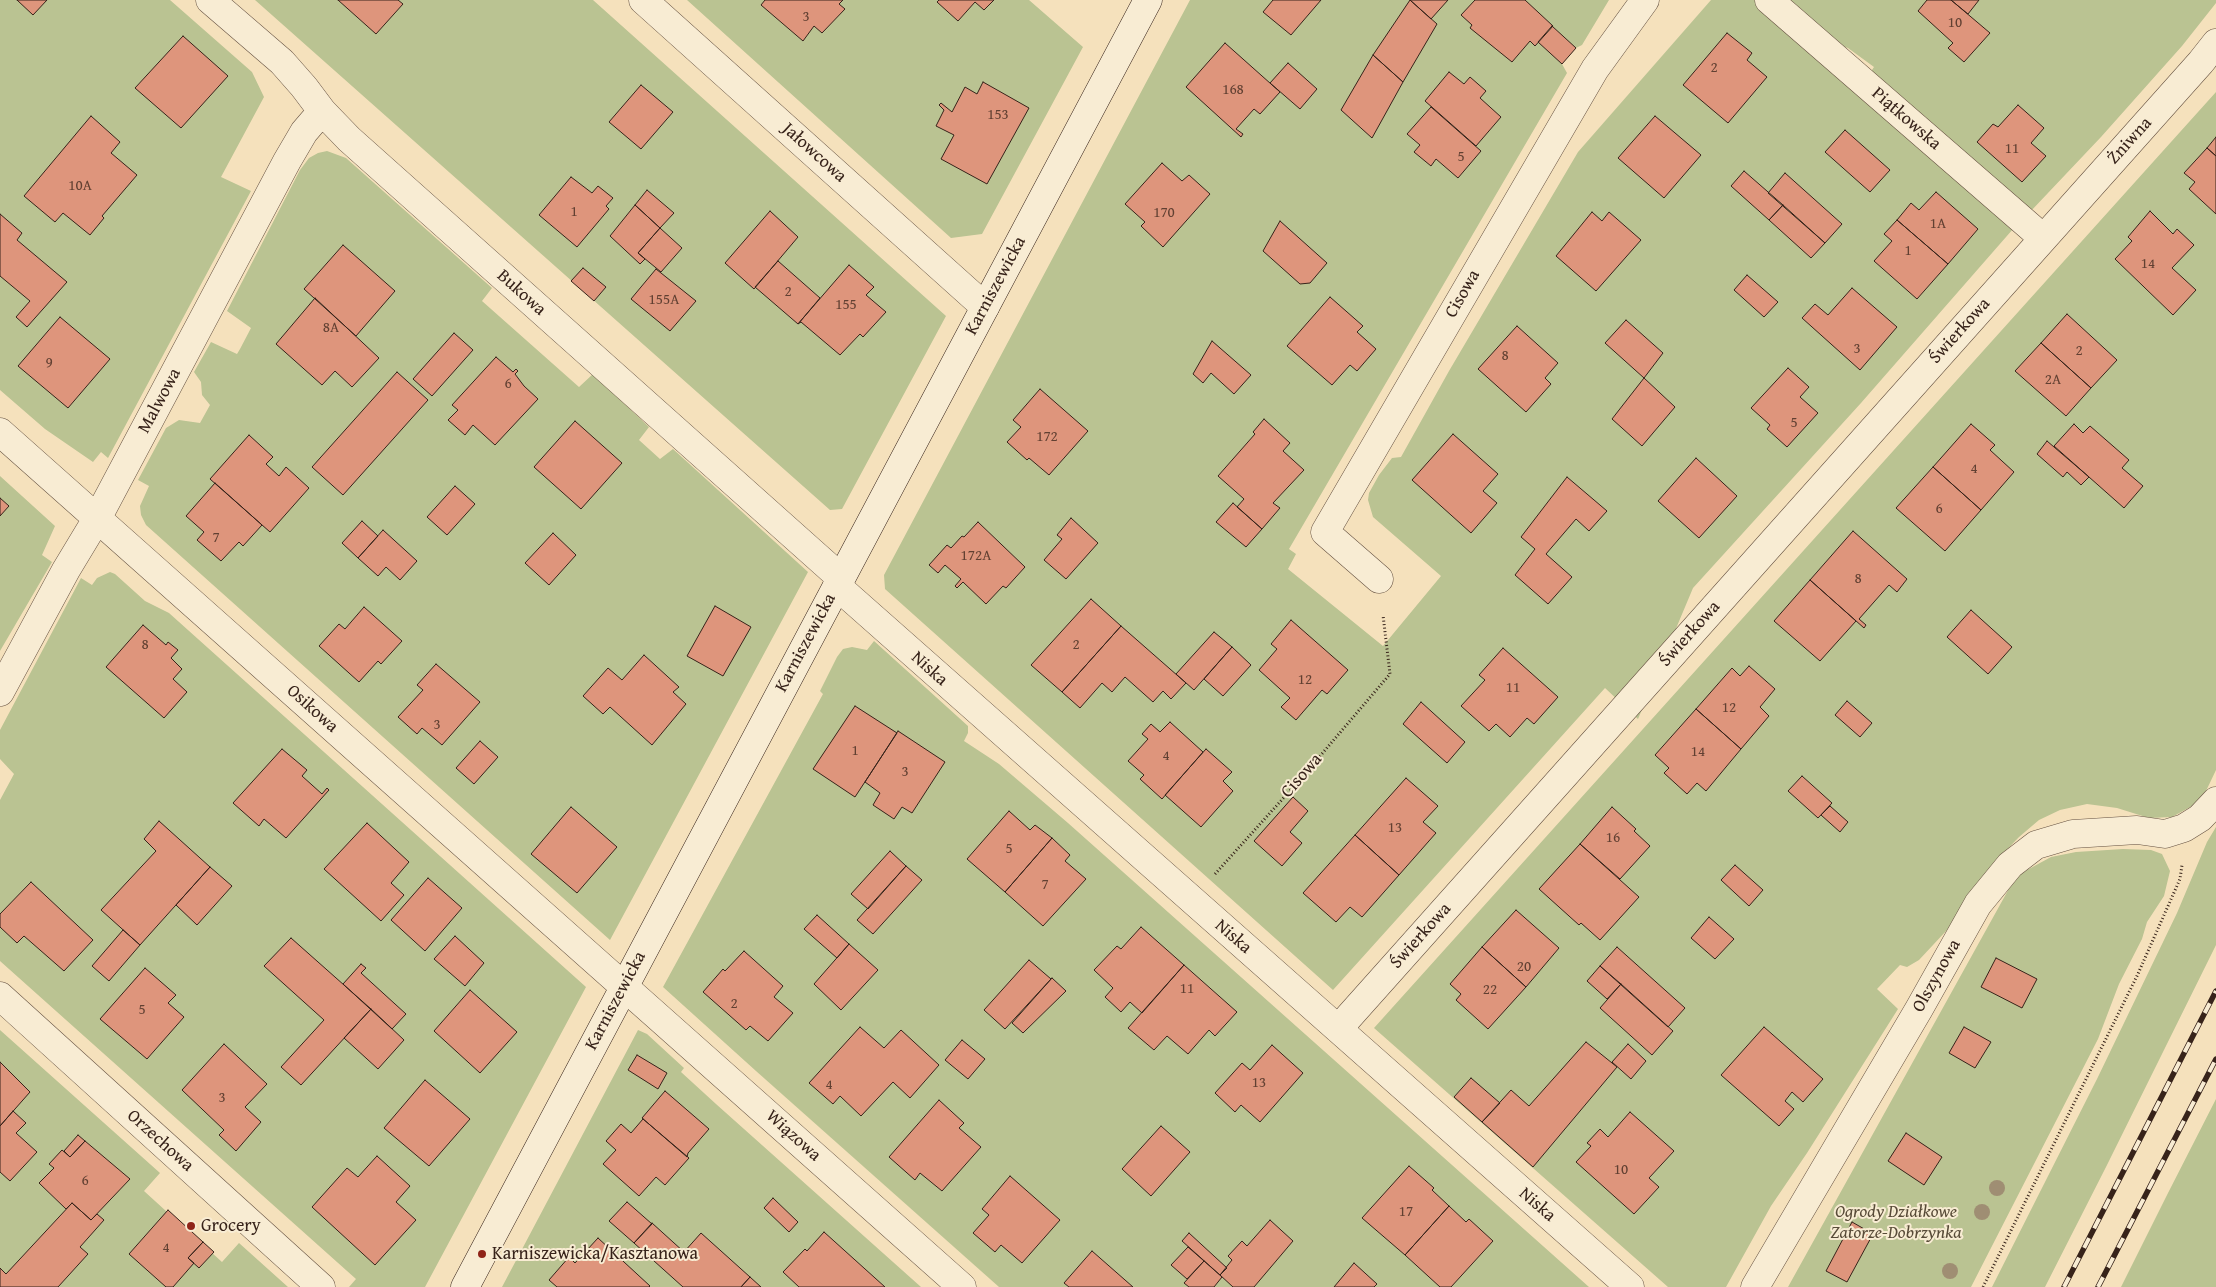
<!DOCTYPE html>
<meta charset="utf-8">
<style>
body{margin:0}
canvas{display:block;background:#f5e1bc}
</style>
<canvas width="2216" height="1287"></canvas>
<script>
const context = document.querySelector('canvas').getContext('2d');
context.lineJoin = 'round';
function fillPath(path, color) { context.fillStyle = color; context.fill(path, 'evenodd'); }
const poly = rows => new Path2D(rows.map(r => 'M' + r).join(''));
function stroke(path, color, width, dash) { context.strokeStyle = color; context.lineWidth = width; context.lineCap = dash ? 'butt' : 'round'; context.setLineDash(dash || []); context.stroke(path); }
function label(font, color, halo, rows, align = 'center') {
  context.font = font + ' "Gentium Book Plus",serif'; context.lineWidth = 4; context.setLineDash([]); context.textBaseline = 'middle'; context.strokeStyle = halo; context.fillStyle = color; for (const [text, x, y, turn = 0] of rows) {
    context.save(); context.translate(x, y); context.rotate((+turn || 0) * Math.PI / 180); context.textAlign = isNaN(turn) ? turn : align; if (halo) context.strokeText(text, 0, 0); context.fillText(text, 0, 0); context.restore();
  }
}
fillPath(poly([
 [0,0,170,0,252,72,264,97,221,177,251,191,108,458,101,452,93,462,45,429,0,390],
 [255,0,593,0,946,316,842,509,830,510],
 [687,0,1029,0,1083,47,982,234,951,238],
 [1190,0,1609,0,1582,45,1576,48,1562,64,1567,73,1289,549,1296,554,1288,569,1383,646,1441,576,1373,517,1368,500,1369,493,1379,475,1392,458,1401,457,1449,371,1578,152,1711,0,1754,0,2013,229,1861,403,1693,588,1638,719,1605,688,1333,990,885,589,884,575],
 [1789,0,2216,0,2216,3,2182,46,2101,137,2030,212,1870,73,1874,67,1848,48,1838,45],
 [2216,92,2216,770,2206,791,2192,806,2172,817,2149,818,2117,808,2087,804,2060,810,2039,820,2019,837,1998,859,1947,930,1919,960,1907,967,1900,965,1877,989,1898,1009,1807,1153,1771,1206,1726,1287,1668,1287,1374,1028],
 [327,151,346,158,492,288,482,301,579,387,593,374,649,427,639,440,660,459,673,449,808,572,610,940,146,525,141,515,140,506,149,486,138,480,166,428,179,420,200,423,210,405,202,395,201,382,194,372,211,342,237,354,240,349,251,328,227,311,300,170,309,158,318,153],
 [0,476,55,526,42,555,52,562,0,651],
 [110,572,115,574,145,601,169,613,586,987,425,1287,349,1287,356,1279,0,961,0,800,14,774,0,759,0,730,81,578,92,585,97,578],
 [874,641,968,726,968,733,964,741,999,764,1068,823,1589,1287,999,1287,756,1071,663,987,823,694,820,691,837,657,843,649,852,647,867,650],
 [2216,827,2216,945,2106,1167,2045,1287,1992,1287,2097,1079,2177,913,2207,842],
 [2123,849,2151,850,2162,854,2170,871,2164,896,2147,922,2142,939,2119,984,2098,1039,1971,1287,1788,1287,2016,876,2051,857,2076,852],
 [0,1030,160,1173,144,1191,222,1262,239,1243,288,1287,0,1287],
 [638,1030,647,1034,684,1068,681,1072,716,1104,921,1287,502,1287],
 [2216,1099,2216,1287,2121,1287,2168,1193]
]), '#bac392');
const building = poly([
 [17,0,47,0,33,15,17,0],
 [338,0,398,0,403,4,376,34,338,0],
 [765,0,843,0,839,4,845,9,822,33,814,26,803,41,761,5,765,0],
 [939,0,994,0,984,10,975,2,958,21,937,2,939,0],
 [1273,0,1321,0,1291,35,1263,12,1273,0],
 [1410,0,1437,24,1403,82,1373,55,1410,0],
 [1410,0,1448,0,1431,19,1410,0],
 [1475,0,1525,0,1553,26,1535,46,1530,41,1512,62,1470,28,1472,25,1461,15,1475,0],
 [1927,0,1951,0,1990,33,1964,62,1948,48,1953,43,1918,11,1927,0],
 [1951,0,1979,0,1968,14,1951,0],
 [1552,26,1576,48,1562,64,1538,42,1552,26],
 [1727,33,1752,53,1747,60,1767,77,1728,123,1683,85,1727,33],
 [183,36,228,76,181,128,135,88,183,36],
 [1225,43,1280,92,1260,114,1254,109,1236,129,1243,134,1241,137,1186,87,1225,43],
 [1373,55,1403,82,1372,138,1341,110,1373,55],
 [1288,63,1317,89,1300,109,1270,83,1288,63],
 [1449,72,1464,84,1470,77,1486,91,1480,98,1501,117,1476,146,1425,101,1449,72],
 [983,82,1029,108,987,184,941,159,954,135,936,126,944,110,939,105,941,103,952,112,965,87,977,94,983,82],
 [641,85,673,112,641,149,609,122,641,85],
 [2018,105,2044,128,2031,143,2046,156,2022,182,1977,142,1993,124,1998,127,2018,105],
 [1431,107,1481,151,1458,178,1436,159,1431,166,1414,152,1420,145,1407,134,1431,107],
 [91,116,120,142,111,153,137,175,102,216,104,218,90,235,63,213,55,222,24,196,91,116],
 [1655,116,1701,155,1664,198,1618,158,1655,116],
 [1845,130,1890,170,1870,192,1825,152,1845,130],
 [2216,137,2216,156,2207,148,2216,137],
 [2207,148,2216,156,2216,214,2189,189,2195,182,2184,173,2207,148],
 [1162,163,1182,181,1189,175,1210,194,1163,247,1141,226,1145,222,1125,204,1162,163],
 [1744,171,1783,205,1769,220,1731,186,1744,171],
 [1785,173,1842,224,1825,243,1768,193,1785,173],
 [571,177,592,193,598,186,613,198,606,206,609,209,577,247,539,215,571,177],
 [647,190,674,213,660,228,635,205,647,190],
 [1936,192,1978,229,1948,264,1897,220,1911,203,1919,210,1936,192],
 [635,205,660,228,638,253,645,259,640,264,610,236,635,205],
 [1783,205,1825,243,1811,258,1769,220,1783,205],
 [770,211,798,237,754,289,725,263,770,211],
 [2150,211,2173,234,2177,229,2194,245,2172,268,2196,290,2173,315,2115,259,2132,241,2128,237,2150,211],
 [1592,212,1602,221,1609,212,1641,240,1596,291,1556,256,1592,212],
 [0,214,22,233,17,240,67,282,27,327,16,317,30,301,0,276,0,214],
 [1897,220,1948,264,1917,299,1874,261,1892,241,1884,234,1897,220],
 [1280,221,1327,263,1310,283,1300,284,1263,251,1280,221],
 [660,228,682,248,661,272,638,253,660,228],
 [343,245,395,291,356,336,304,289,343,245],
 [778,261,820,298,798,324,755,287,778,261],
 [849,265,874,287,866,295,886,312,863,337,860,334,840,355,801,322,798,324,849,265],
 [583,268,606,287,594,301,571,281,583,268],
 [656,269,696,301,670,331,631,299,656,269],
 [1747,275,1778,302,1764,317,1734,290,1747,275],
 [1852,288,1897,327,1860,370,1802,318,1815,304,1828,315,1852,288],
 [1330,297,1363,326,1357,332,1376,349,1357,371,1350,365,1332,385,1287,346,1330,297],
 [315,298,379,358,352,387,335,371,322,385,276,344,315,298],
 [2067,314,2117,360,2091,388,2041,343,2067,314],
 [60,317,110,359,68,408,18,366,60,317],
 [1626,320,1663,353,1644,378,1605,343,1626,320],
 [1517,326,1558,363,1545,378,1551,384,1526,412,1478,369,1517,326],
 [454,333,473,350,432,396,413,379,454,333],
 [1212,341,1251,375,1234,394,1211,373,1203,383,1193,374,1212,341],
 [2041,343,2091,388,2066,416,2015,371,2041,343],
 [496,357,513,372,516,369,518,371,515,374,524,386,538,399,495,445,473,425,465,435,448,420,458,410,452,405,496,357],
 [1788,368,1809,387,1800,397,1818,413,1787,447,1767,429,1770,425,1751,408,1788,368],
 [397,372,428,400,343,495,312,467,397,372],
 [1644,378,1675,407,1642,446,1612,419,1644,378],
 [1040,389,1088,431,1049,475,1029,458,1027,460,1007,442,1021,427,1013,420,1040,389],
 [1264,419,1290,443,1283,451,1304,470,1273,503,1280,508,1262,529,1237,507,1244,499,1218,476,1255,434,1253,432,1264,419],
 [575,421,622,463,581,509,534,467,575,421],
 [1971,424,1995,445,1990,450,2014,472,1981,510,1933,467,1971,424],
 [2074,424,2083,433,2090,426,2129,460,2122,468,2143,486,2124,508,2054,446,2074,424],
 [1453,434,1498,474,1483,491,1497,503,1471,533,1412,480,1453,434],
 [249,435,273,457,266,464,279,476,286,467,309,488,270,532,210,479,249,435],
 [2047,441,2089,477,2081,485,2067,472,2063,477,2037,454,2047,441],
 [1696,458,1737,496,1699,538,1658,501,1696,458],
 [1933,467,1981,510,1945,551,1896,508,1933,467],
 [1567,477,1607,511,1589,531,1576,519,1546,554,1572,577,1548,604,1515,575,1535,549,1521,537,1567,477],
 [215,483,262,525,243,546,239,542,221,561,197,540,204,532,186,516,215,483],
 [455,486,475,504,447,535,427,517,455,486],
 [0,498,9,506,0,516,0,498],
 [1233,503,1262,529,1246,547,1216,522,1233,503],
 [1071,518,1098,543,1066,579,1044,560,1062,539,1057,535,1071,518],
 [362,521,378,536,358,558,342,543,362,521],
 [978,522,1025,567,1006,588,1003,586,986,604,963,582,957,588,955,586,961,579,945,565,938,573,929,565,947,545,951,548,962,536,964,537,978,522],
 [383,530,417,561,400,580,386,567,378,576,358,558,383,530],
 [1853,531,1907,579,1897,592,1889,585,1859,619,1866,625,1864,628,1810,580,1853,531],
 [553,533,576,555,549,585,525,563,553,533],
 [1810,580,1856,621,1820,661,1774,621,1810,580],
 [1091,599,1121,626,1062,692,1031,665,1091,599],
 [715,606,751,627,723,676,687,656,715,606],
 [364,607,402,641,381,664,378,661,359,682,319,646,339,624,345,629,364,607],
 [1971,610,2012,647,1988,674,1947,637,1971,610],
 [1291,620,1348,670,1327,694,1322,690,1296,720,1281,707,1290,698,1259,670,1277,649,1271,644,1291,620],
 [143,625,166,645,168,642,178,650,171,658,182,669,173,679,187,692,164,718,106,667,143,625],
 [1121,626,1186,683,1171,699,1163,691,1153,702,1125,677,1112,692,1102,683,1080,708,1062,692,1121,626],
 [1214,632,1232,647,1194,690,1176,674,1214,632],
 [1232,647,1251,665,1223,696,1204,679,1232,647],
 [1503,648,1558,697,1534,724,1527,718,1510,737,1496,724,1489,731,1461,706,1485,680,1479,675,1503,648],
 [644,655,679,687,673,692,686,704,652,745,610,707,603,714,583,696,608,668,622,680,644,655],
 [436,664,480,702,442,745,422,728,417,734,398,717,423,690,417,685,436,664],
 [1749,666,1775,689,1760,707,1769,716,1741,749,1696,709,1732,668,1740,676,1749,666],
 [1847,701,1872,723,1860,737,1835,715,1847,701],
 [1421,702,1465,742,1447,763,1403,724,1421,702],
 [855,706,897,733,855,797,813,769,855,706],
 [1696,709,1741,749,1706,791,1697,783,1687,794,1664,773,1669,768,1655,755,1696,709],
 [1170,722,1203,752,1162,799,1140,779,1144,775,1128,761,1148,739,1142,734,1151,724,1160,732,1170,722],
 [898,731,945,762,912,813,902,807,894,819,873,805,880,793,865,782,898,731],
 [480,741,498,757,474,784,456,768,480,741],
 [282,749,307,770,302,776,322,794,327,788,329,790,286,838,264,819,259,826,233,803,282,749],
 [1206,749,1232,772,1223,781,1233,791,1201,827,1165,795,1206,749],
 [1802,776,1832,803,1818,818,1788,791,1802,776],
 [1406,778,1438,806,1423,822,1436,833,1399,875,1355,835,1406,778],
 [1293,797,1308,811,1290,832,1302,843,1282,866,1254,841,1293,797],
 [1830,806,1848,822,1840,832,1821,815,1830,806],
 [571,807,617,847,577,893,531,854,571,807],
 [1612,807,1636,829,1634,831,1650,846,1620,879,1580,844,1612,807],
 [1009,811,1030,830,1035,825,1052,838,1005,892,967,859,1009,811],
 [159,821,210,867,140,945,101,910,156,851,144,839,159,821],
 [367,823,409,862,391,883,404,895,381,921,324,869,367,823],
 [1355,835,1399,875,1362,917,1350,907,1336,922,1303,893,1355,835],
 [1052,838,1070,855,1065,861,1086,879,1043,926,1005,892,1052,838],
 [1580,844,1639,897,1600,940,1581,923,1579,925,1539,889,1580,844],
 [890,851,906,866,868,909,851,894,890,851],
 [1735,865,1763,890,1749,906,1721,880,1735,865],
 [906,866,922,880,873,934,857,920,906,866],
 [210,867,232,886,197,925,176,905,210,867],
 [428,878,462,908,425,951,391,920,428,878],
 [31,882,93,940,64,971,24,936,17,943,0,927,0,914,31,882],
 [1516,910,1559,948,1526,987,1482,947,1516,910],
 [817,915,849,944,837,958,804,929,817,915],
 [1709,917,1734,939,1715,959,1691,938,1709,917],
 [1141,927,1184,965,1142,1013,1130,1002,1121,1012,1105,997,1113,988,1094,970,1117,946,1121,949,1141,927],
 [123,930,140,945,109,981,92,966,123,930],
 [455,936,484,963,465,986,434,959,455,936],
 [291,938,371,1009,301,1085,281,1067,324,1020,264,966,291,938],
 [849,944,878,970,841,1010,814,984,849,944],
 [1482,947,1526,987,1488,1029,1456,1000,1461,994,1450,984,1482,947],
 [1617,947,1685,1008,1668,1027,1600,966,1617,947],
 [744,951,783,986,774,997,793,1013,768,1041,750,1026,746,1030,703,992,723,969,725,971,744,951],
 [1996,958,2037,979,2022,1008,1981,987,1996,958],
 [1029,960,1051,979,1005,1029,984,1010,1029,960],
 [361,964,366,968,361,973,406,1014,392,1029,343,984,361,964],
 [1184,965,1237,1012,1215,1036,1209,1030,1188,1054,1167,1036,1154,1050,1128,1028,1184,965],
 [1600,966,1621,984,1607,999,1587,981,1600,966],
 [145,968,176,995,168,1003,184,1017,147,1059,100,1019,145,968],
 [1052,978,1066,991,1023,1033,1012,1023,1052,978],
 [1621,984,1673,1031,1652,1055,1600,1008,1621,984],
 [470,990,517,1032,480,1073,434,1031,470,990],
 [371,1009,404,1040,378,1069,344,1038,371,1009],
 [860,1027,884,1048,901,1030,939,1065,910,1098,893,1082,861,1116,840,1096,833,1104,809,1083,860,1027],
 [1764,1027,1823,1079,1803,1102,1792,1092,1785,1101,1794,1109,1779,1126,1721,1075,1764,1027],
 [1964,1027,1991,1042,1975,1068,1949,1053,1964,1027],
 [962,1040,985,1059,968,1079,945,1060,962,1040],
 [1586,1042,1617,1067,1533,1167,1482,1122,1511,1090,1529,1106,1586,1042],
 [224,1044,267,1084,245,1107,261,1122,236,1151,219,1135,224,1130,182,1090,224,1044],
 [1628,1044,1646,1061,1631,1079,1612,1062,1628,1044],
 [1272,1045,1303,1073,1260,1122,1241,1105,1235,1112,1215,1093,1242,1063,1250,1070,1272,1045],
 [637,1055,667,1073,658,1089,628,1070,637,1055],
 [0,1062,30,1092,0,1126,0,1062],
 [1471,1078,1500,1103,1482,1122,1454,1097,1471,1078],
 [425,1080,470,1119,429,1166,384,1128,425,1080],
 [665,1091,709,1129,688,1153,687,1157,642,1118,665,1091],
 [939,1100,964,1123,959,1128,981,1147,942,1191,920,1173,915,1180,889,1157,939,1100],
 [13,1111,26,1123,16,1133,37,1152,10,1181,0,1172,0,1126,13,1111],
 [1630,1112,1674,1151,1649,1178,1659,1187,1634,1214,1576,1162,1591,1146,1587,1143,1600,1129,1608,1137,1630,1112],
 [643,1119,689,1158,665,1185,656,1177,639,1196,603,1164,616,1150,606,1141,621,1124,631,1133,643,1119],
 [1161,1126,1190,1152,1151,1196,1122,1169,1161,1126],
 [1906,1133,1942,1157,1924,1185,1888,1161,1906,1133],
 [78,1135,85,1141,70,1157,64,1151,78,1135],
 [85,1141,130,1179,91,1220,72,1203,66,1209,39,1183,54,1168,49,1164,62,1150,70,1157,85,1141],
 [377,1156,410,1186,396,1202,416,1220,375,1265,312,1207,347,1168,358,1177,377,1156],
 [1409,1166,1434,1188,1432,1190,1449,1206,1405,1255,1362,1218,1409,1166],
 [1010,1176,1060,1220,1022,1263,1001,1245,995,1252,973,1233,989,1215,982,1209,1010,1176],
 [773,1198,798,1222,789,1232,764,1208,773,1198],
 [627,1202,652,1224,634,1243,609,1221,627,1202],
 [72,1203,91,1220,97,1214,104,1220,80,1247,88,1254,58,1287,0,1287,0,1268,6,1274,72,1203],
 [1449,1206,1466,1222,1469,1219,1493,1241,1451,1287,1440,1287,1405,1255,1449,1206],
 [168,1210,203,1242,188,1258,194,1263,173,1287,166,1287,129,1254,168,1210],
 [1270,1220,1293,1241,1254,1287,1233,1287,1220,1275,1232,1260,1228,1256,1242,1241,1247,1246,1270,1220],
 [1852,1222,1873,1234,1847,1282,1826,1271,1852,1222],
 [652,1223,684,1252,701,1233,750,1277,741,1287,683,1287,634,1243,652,1223],
 [824,1232,885,1287,799,1287,783,1272,805,1249,807,1251,824,1232],
 [1189,1233,1227,1268,1220,1275,1182,1241,1189,1233],
 [598,1238,650,1286,649,1287,557,1287,549,1280,569,1257,575,1263,598,1238],
 [203,1242,214,1252,199,1268,188,1258,203,1242],
 [1188,1247,1204,1261,1187,1279,1171,1265,1188,1247],
 [1092,1251,1133,1287,1069,1287,1064,1283,1092,1251],
 [1204,1261,1222,1277,1214,1287,1189,1287,1184,1283,1204,1261],
 [1354,1263,1377,1284,1374,1287,1334,1287,1354,1263],
 [750,1277,761,1287,741,1287,750,1277]
]);
fillPath(building, '#de957c');
stroke(building, '#37231a', 1);
const street = poly([
 [210,0,282,62,304,87,322,111,349,139,841,578],
 [643,0,985,307],
 [1769,0,2043,238],
 [0,432,962,1287],
 [1379,579,1325,532,1595,69,1645,0],
 [837,586,1630,1287],
 [0,692,66,570,98,517,287,161,304,132,322,111],
 [0,996,321,1287],
 [1338,1029,2201,62,2216,43],
 [1755,1287,1919,1009,1978,904,2010,865,2036,845,2073,834,2137,830,2165,834,2184,828,2200,818,2216,801]
]);
const secondary = poly([
 [465,1287,1148,0]
]);
stroke(street, '#665242', 29);
stroke(secondary, '#37231a', 29);
stroke(poly([
 [1215,874,1297,783,1390,674,1383,615],
 [1983,1287,2137,976,2180,879,2182,865]
]), '#37231a', 3, [1, 2.5]);
stroke(street, '#f8ecd3', 28);
stroke(secondary, '#f8ecd3', 28);
const rail = poly([
 [2064,1287,2216,991],
 [2098,1287,2216,1059]
]);
stroke(rail, '#37231a', 5.5);
stroke(rail, '#f8ecd3', 4, [11]);
context.fillStyle = '#9f8e73';
for (const [x, y] of [
 [1997,1188],
 [1982,1212],
 [1950,1271]
]) { context.beginPath(); context.arc(x, y, 8, 0, 2 * Math.PI); context.fill(); }
for (const [x, y, r, color] of [
 [191,1226,5,"#8f2418"],
 [482,1254,5,"#8f2418"]
]) { const dot = new Path2D(); dot.arc(x, y, r, 0, 2 * Math.PI); context.fillStyle = color; context.fill(dot); stroke(dot, '#f8ecd3', 2); }
label('15px', '#614032', null, [
 ["3",806,17],
 ["10",1955,23],
 ["2",1714,68],
 ["168",1233,90],
 ["153",998,115],
 ["11",2012,149],
 ["5",1461,157],
 ["10A",80,186],
 ["1",574,212],
 ["170",1164,213],
 ["1A",1938,224],
 ["1",1908,251],
 ["14",2148,264],
 ["2",788,292],
 ["155A",664,300],
 ["155",846,305],
 ["8A",331,328],
 ["3",1857,349],
 ["2",2079,351],
 ["8",1505,356],
 ["9",49,363],
 ["2A",2053,380],
 ["6",508,384],
 ["5",1794,423],
 ["172",1047,437],
 ["4",1974,469],
 ["6",1939,509],
 ["7",216,538],
 ["172A",976,556],
 ["8",1858,579],
 ["8",145,645],
 ["2",1076,645],
 ["12",1305,680],
 ["11",1513,688],
 ["12",1729,708],
 ["3",437,725],
 ["1",855,751],
 ["14",1698,752],
 ["4",1166,756],
 ["3",905,772],
 ["13",1395,828],
 ["16",1613,838],
 ["5",1009,849],
 ["7",1045,885],
 ["20",1524,967],
 ["11",1187,989],
 ["22",1490,990],
 ["2",734,1004],
 ["5",142,1010],
 ["13",1259,1083],
 ["4",829,1085],
 ["3",222,1098],
 ["10",1621,1170],
 ["6",85,1181],
 ["17",1406,1212],
 ["4",166,1248]
]);
label('18px', '#37231a', '#f8ecd3', [
 ["Piątkowska",1906,119,41],
 ["Żniwna",2130,141,-48],
 ["Jałowcowa",814,153,42],
 ["Karniszewicka",996,286,-62],
 ["Bukowa",521,293,42],
 ["Cisowa",1463,294,-60],
 ["Świerkowa",1960,331,-48],
 ["Malwowa",160,401,-62],
 ["Świerkowa",1690,634,-48],
 ["Karniszewicka",806,643,-62],
 ["Niska",929,669,42],
 ["Osikowa",312,709,42],
 ["Cisowa",1302,776,-49],
 ["Świerkowa",1421,936,-48],
 ["Niska",1233,937,41],
 ["Olszynowa",1937,976,-61],
 ["Karniszewicka",616,1001,-62],
 ["Wiązowa",793,1136,42],
 ["Orzechowa",160,1141,42],
 ["Niska",1537,1205,41]
]);
label('italic 18px', '#584b38', '#f8ecd3', [
 ["Ogrody Działkowe",1896,1212],
 ["Zatorze-Dobrzynka",1896,1233]
]);
label('18px', '#37231a', '#f8ecd3', [
 ["Grocery",201,1226],
 ["Karniszewicka/Kasztanowa",492,1254]
], 'left');
</script>
